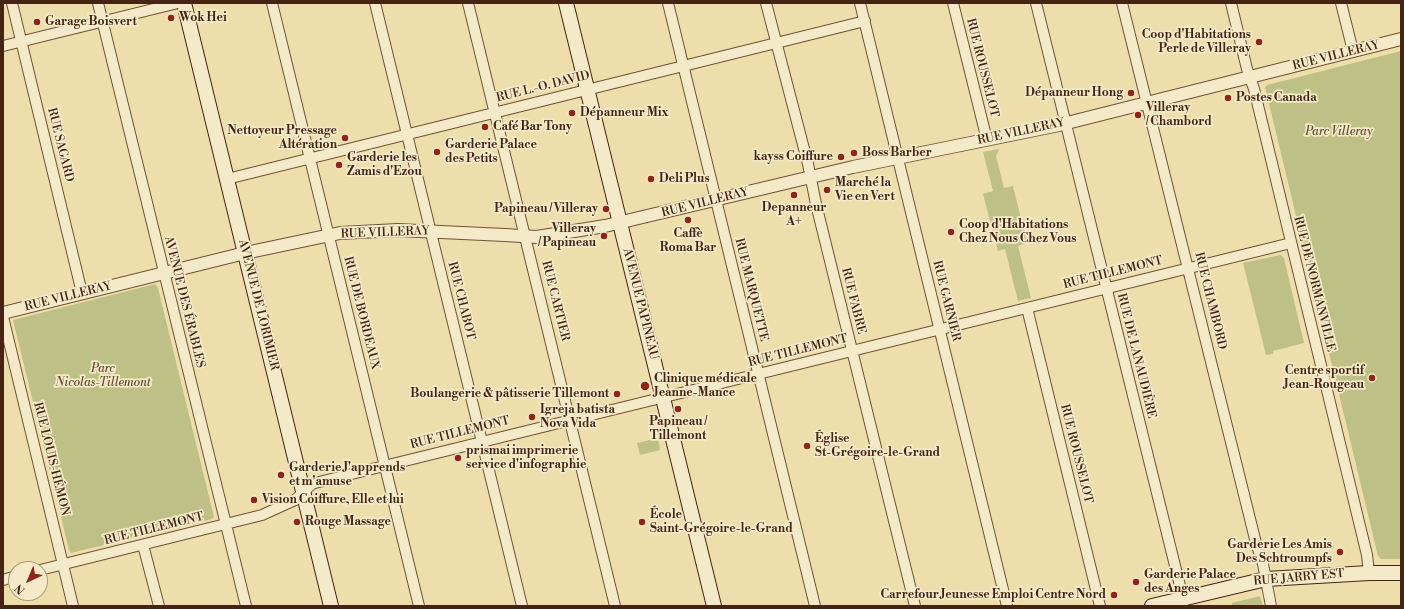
<!DOCTYPE html>
<meta charset="utf-8">
<style>
body{margin:0}
#map{position:relative;width:1404px;height:609px;overflow:hidden;background:#eedeac;font-family:"Libre Bodoni",serif}
canvas{display:block}
.frame{position:absolute;inset:0;border:4px solid #452413;pointer-events:none}
.north{position:absolute;left:8px;top:561px;width:40px;height:40px;box-sizing:border-box;background:#f4eac9;border:1px solid #ae9b80;border-radius:50%;rotate:224deg;font-size:11px;font-weight:700;line-height:16px;text-align:center;color:#452413}
.north::after{content:'';display:block;margin:auto;width:14px;height:18px;background:#8f2418;clip-path:polygon(50% 0,100% 100%,50% 72%,0 100%)}
</style>
<div id="map">
<canvas width="1404" height="609"></canvas>
<div class="frame"></div>
<div class="north">N</div>
</div>
<script>
const context = document.querySelector('canvas').getContext('2d');
context.lineJoin = 'round';
function fillPath(path, color) { context.fillStyle = color; context.fill(path, 'evenodd'); }
const poly = rows => new Path2D(rows.map(r => 'M' + r).join(''));
function stroke(path, color, width, dash) { context.strokeStyle = color; context.lineWidth = width; context.lineCap = dash ? 'butt' : 'round'; context.setLineDash(dash || []); context.stroke(path); }
function label(font, color, halo, rows, align = 'center') {
  context.font = font + ' "Libre Bodoni",serif'; context.lineWidth = 3.5; context.setLineDash([]); context.textBaseline = 'middle'; context.strokeStyle = halo; context.fillStyle = color; for (const [text, x, y, turn = 0] of rows) {
    context.save(); context.translate(x, y); context.rotate((+turn || 0) * Math.PI / 180); context.textAlign = isNaN(turn) ? turn : align; if (halo) context.strokeText(text, 0, 0); context.fillText(text, 0, 0); context.restore();
  }
}
fillPath(poly([
 [1401,51,1401,559,1381,559,1378,556,1265,87,1267,85],
 [999,149,996,156,1004,188,1013,186,1027,243,1018,246,1031,298,1018,301,1005,249,998,251,983,194,993,191,983,152],
 [1280,255,1281,255,1284,258,1304,343,1273,351,1273,354,1266,355,1243,263],
 [155,284,158,288,214,517,212,519,71,553,69,550,13,320],
 [658,438,660,450,640,455,637,443],
 [1260,596,1263,606,1232,606,1232,603]
]), '#bfc086');
const minor = poly([
 [12,3,82,293],
 [98,3,246,606],
 [272,3,419,606],
 [375,3,522,606],
 [468,3,615,606],
 [668,3,815,606],
 [766,3,808,164,816,204,915,606],
 [860,3,1007,606],
 [953,3,987,140],
 [1036,3,1183,598],
 [1122,3,1256,543,1263,564,1271,606],
 [1231,3,1247,69,1254,89,1367,555,1369,573],
 [1341,3,1353,51],
 [3,46,178,3],
 [227,179,865,21],
 [1027,308,1100,606],
 [3,317,73,606],
 [143,545,159,606],
 [40,570,262,515,295,500,312,484,315,483,1291,243],
 [3,580,16,576]
]);
const tertiary = poly([
 [3,313,245,253,340,233,398,230,505,235,537,237,605,226,853,167,1059,125,1401,39]
]);
const secondary = poly([
 [184,3,331,606],
 [566,3,714,606],
 [1152,606,1266,579,1369,573,1401,573]
]);
stroke(minor, '#6f5239', 12);
stroke(tertiary, '#6f5239', 14);
stroke(secondary, '#452413', 16);
stroke(minor, '#f4eac9', 10);
stroke(tertiary, '#f4eac9', 12);
stroke(secondary, '#f4eac9', 14);
for (const [x, y, r, color] of [
 [171,18,4,"#8f2418"],
 [37,22,4,"#8f2418"],
 [1259,42,4,"#8f2418"],
 [1131,93,4,"#8f2418"],
 [1228,98,4,"#8f2418"],
 [572,113,4,"#8f2418"],
 [1138,115,4,"#8f2418"],
 [485,127,4,"#8f2418"],
 [345,138,4,"#8f2418"],
 [437,152,4,"#8f2418"],
 [854,153,4,"#8f2418"],
 [841,157,4,"#8f2418"],
 [339,165,4,"#8f2418"],
 [651,179,4,"#8f2418"],
 [827,190,4,"#8f2418"],
 [794,195,4,"#8f2418"],
 [606,209,4,"#8f2418"],
 [688,220,4,"#8f2418"],
 [951,232,4,"#8f2418"],
 [604,236,4,"#8f2418"],
 [1372,378,4,"#8f2418"],
 [645,386,5,"#8f2418"],
 [617,394,4,"#8f2418"],
 [678,409,4,"#8f2418"],
 [532,417,4,"#8f2418"],
 [807,446,4,"#8f2418"],
 [458,458,4,"#8f2418"],
 [281,475,4,"#8f2418"],
 [254,500,4,"#8f2418"],
 [297,522,4,"#8f2418"],
 [642,522,4,"#8f2418"],
 [1340,552,4,"#8f2418"],
 [1136,582,4,"#8f2418"],
 [1114,595,4,"#8f2418"]
]) { const dot = new Path2D(); dot.arc(x, y, r, 0, 2 * Math.PI); context.fillStyle = color; context.fill(dot); stroke(dot, '#f4eac9', 1.5); }
label('bold 12px', '#452413', '#f4eac9', [
 ["Wok Hei",179,18],
 ["Garage Boisvert",45,22],
 ["Coop d'Habitations",1251,35,"right"],
 ["Perle de Villeray",1251,49,"right"],
 ["Dépanneur Hong",1123,93,"right"],
 ["Postes Canada",1236,98],
 ["Villeray",1146,108],
 ["/ Chambord",1146,122],
 ["Dépanneur Mix",580,113],
 ["Café Bar Tony",493,127],
 ["Nettoyeur Pressage",337,131,"right"],
 ["Altération",337,145,"right"],
 ["Garderie Palace",445,145],
 ["des Petits",445,159],
 ["Boss Barber",862,153],
 ["kayss Coiffure",833,157,"right"],
 ["Garderie les",347,158],
 ["Zamis d'Ezou",347,172],
 ["Deli Plus",659,179],
 ["Marché la",835,183],
 ["Vie en Vert",835,197],
 ["Depanneur",794,208,"center"],
 ["A+",794,222,"center"],
 ["Papineau / Villeray",598,209,"right"],
 ["Coop d'Habitations",959,225],
 ["Chez Nous Chez Vous",959,239],
 ["Villeray",596,229,"right"],
 ["/ Papineau",596,243,"right"],
 ["Caffè",688,234,"center"],
 ["Roma Bar",688,248,"center"],
 ["Centre sportif",1364,371,"right"],
 ["Jean-Rougeau",1364,385,"right"],
 ["Clinique médicale",654,379],
 ["Jeanne-Mance",654,393],
 ["Boulangerie & pâtisserie Tillemont",609,394,"right"],
 ["Igreja batista",540,410],
 ["Nova Vida",540,424],
 ["Papineau /",678,422,"center"],
 ["Tillemont",678,436,"center"],
 ["Église",815,439],
 ["St-Grégoire-le-Grand",815,453],
 ["prismai imprimerie",466,451],
 ["service d'infographie",466,465],
 ["Garderie J'apprends",289,468],
 ["et m'amuse",289,482],
 ["Vision Coiffure, Elle et lui",262,500],
 ["École",650,515],
 ["Saint-Grégoire-le-Grand",650,529],
 ["Rouge Massage",305,522],
 ["Garderie Les Amis",1332,545,"right"],
 ["Des Schtroumpfs",1332,559,"right"],
 ["Garderie Palace",1144,575],
 ["des Anges",1144,589],
 ["Carrefour Jeunesse Emploi Centre Nord",1106,595,"right"]
], 'left');
label('12px', '#452413', '#f4eac9', [
 ["RUE VILLERAY",1336,56,-14],
 ["RUE ROUSSELOT",982,68,76],
 ["RUE L.-O. DAVID",543,87,-14],
 ["RUE VILLERAY",1021,132,-12],
 ["RUE SAGARD",60,145,76],
 ["RUE VILLERAY",705,203,-14],
 ["RUE VILLERAY",385,233,-2],
 ["RUE TILLEMONT",1113,273,-14],
 ["RUE DE NORMANVILLE",1314,284,76],
 ["RUE MARQUETTE",751,290,76],
 ["RUE VILLERAY",68,297,-14],
 ["RUE CHABOT",461,301,76],
 ["RUE CARTIER",555,301,76],
 ["RUE FABRE",853,301,76],
 ["RUE GARNIER",946,301,76],
 ["RUE CHAMBORD",1210,301,76],
 ["AVENUE DES ÉRABLES",184,302,76],
 ["AVENUE PAPINEAU",640,304,76],
 ["AVENUE DE LORIMIER",258,305,76],
 ["RUE DE BORDEAUX",361,313,76],
 ["RUE TILLEMONT",798,351,-14],
 ["RUE DE LANAUDIÈRE",1136,356,76],
 ["RUE TILLEMONT",460,433,-14],
 ["RUE ROUSSELOT",1076,454,76],
 ["RUE LOUIS-HÉMON",51,459,76],
 ["RUE TILLEMONT",154,529,-14],
 ["RUE JARRY EST",1299,578,-5]
]);
label('italic 12px', '#644b30', '#f4eac9', [
 ["Parc Villeray",1339,132],
 ["Parc",103,369],
 ["Nicolas-Tillemont",103,383]
]);
</script>
